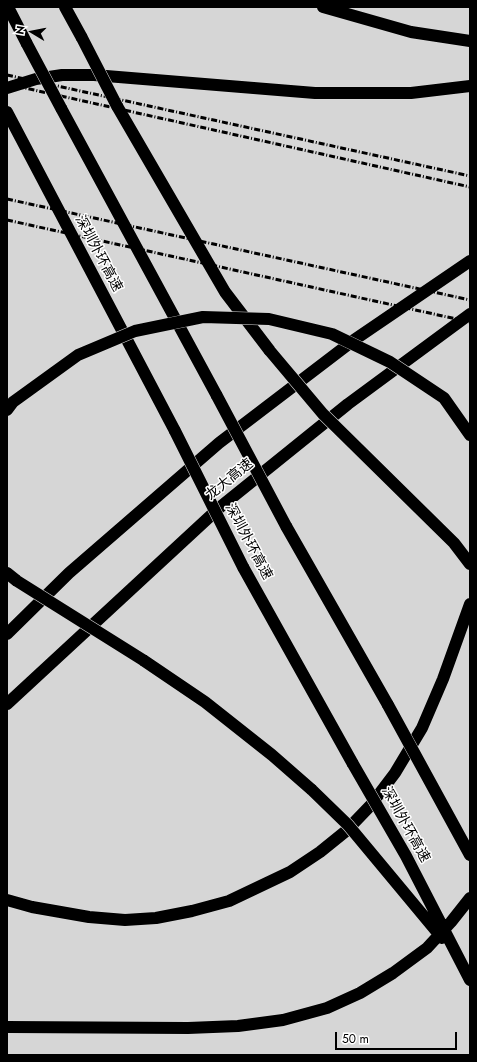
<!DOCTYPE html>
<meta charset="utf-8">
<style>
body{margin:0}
#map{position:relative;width:477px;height:1062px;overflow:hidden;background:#fff;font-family:Jost,sans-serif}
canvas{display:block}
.frame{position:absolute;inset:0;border:8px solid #000;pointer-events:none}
.north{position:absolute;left:12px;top:12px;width:40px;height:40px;-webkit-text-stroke:3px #fff;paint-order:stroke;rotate:280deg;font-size:11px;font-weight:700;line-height:16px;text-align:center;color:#000}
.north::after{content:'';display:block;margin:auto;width:14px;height:18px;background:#000;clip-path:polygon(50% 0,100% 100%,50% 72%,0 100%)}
.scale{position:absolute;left:335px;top:1032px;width:122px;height:18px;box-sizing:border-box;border:2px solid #000;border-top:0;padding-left:5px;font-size:12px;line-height:14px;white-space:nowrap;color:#000;-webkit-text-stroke:3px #fff;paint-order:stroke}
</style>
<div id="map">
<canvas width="477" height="1062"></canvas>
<div class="frame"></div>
<div class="north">N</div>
<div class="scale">50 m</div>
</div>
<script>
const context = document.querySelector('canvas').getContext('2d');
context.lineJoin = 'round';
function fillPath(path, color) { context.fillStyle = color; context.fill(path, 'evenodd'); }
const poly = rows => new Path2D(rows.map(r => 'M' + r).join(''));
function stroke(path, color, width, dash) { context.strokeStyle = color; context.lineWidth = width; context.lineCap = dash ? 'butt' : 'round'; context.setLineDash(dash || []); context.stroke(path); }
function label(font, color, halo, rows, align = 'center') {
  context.font = font + ' Jost,"Noto Sans SC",sans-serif'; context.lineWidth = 3; context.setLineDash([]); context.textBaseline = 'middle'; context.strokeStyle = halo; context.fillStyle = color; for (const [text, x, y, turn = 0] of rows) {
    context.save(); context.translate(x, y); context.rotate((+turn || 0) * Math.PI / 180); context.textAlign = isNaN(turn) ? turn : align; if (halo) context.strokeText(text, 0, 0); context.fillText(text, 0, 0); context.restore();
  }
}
fillPath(poly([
 [7,7,470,7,470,1055,7,1055]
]), '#d6d6d6');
const motorway = poly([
 [8,7,27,44],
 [65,7,82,38],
 [323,7,411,32,470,41],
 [7,88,36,79,62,75,94,75,315,93,411,93,470,86],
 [117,106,225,292,270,351],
 [61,108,217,396],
 [7,112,175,431],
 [286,526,388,705],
 [243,567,353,764],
 [7,573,17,581],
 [7,634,69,573,219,443,354,340,470,261],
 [143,660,205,702,272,755,312,790],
 [7,704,219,508,348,404,470,314],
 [7,900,32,907,89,917,125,920,156,918,192,911,229,901,290,872,320,852,346,831,370,806,395,773,422,728,443,679,470,604]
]);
stroke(motorway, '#dbdbdb', 13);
stroke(motorway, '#000', 12);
stroke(poly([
 [7,75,470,176],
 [7,84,470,187],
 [7,199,470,300],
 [7,220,470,322]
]), '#000', 3, [6, 2, 1, 2]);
const motorwayBridge = poly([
 [82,38,117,106],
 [27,44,61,108],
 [270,351,323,414,454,543,470,564],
 [217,396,286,526],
 [7,410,13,402,78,355,135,331,203,317,269,319,332,334,390,362,444,398,470,435],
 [175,431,243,567],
 [17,581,143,660],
 [388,705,470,855],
 [353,764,406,856,470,980],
 [312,790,348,825,442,938],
 [7,1027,188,1028,238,1026,283,1020,327,1008,360,993,393,973,427,948,451,922,470,898]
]);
stroke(motorwayBridge, '#dbdbdb', 13, []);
stroke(motorwayBridge, '#000', 12);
label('14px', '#000', '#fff', [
 ["深圳外环高速",98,254,62],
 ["龙大高速",230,480,-39],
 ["深圳外环高速",248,542,62],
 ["深圳外环高速",405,825,61]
]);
</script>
